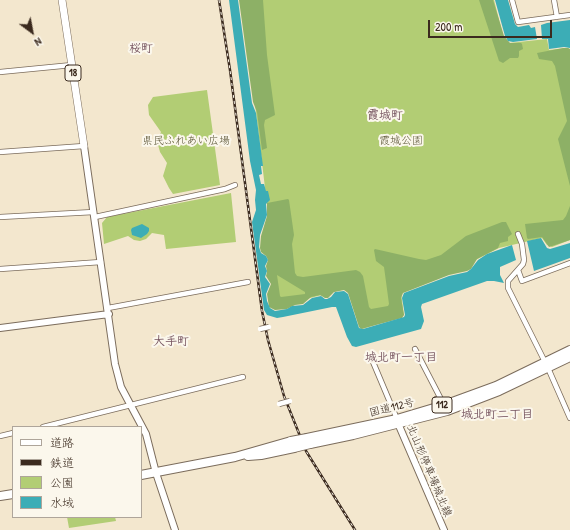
<!DOCTYPE html>
<meta charset="utf-8">
<style>
body{margin:0}
#map{position:relative;width:570px;height:530px;overflow:hidden;background:#f3e7ce;font-family:"Patrick Hand","Klee One",sans-serif}
canvas{display:block}
.legend{position:absolute;left:12px;top:426px;width:130px;height:92px;box-sizing:border-box;background:#fbf7ec;border:1px solid #aea59a;margin:0;padding:5px 7px;list-style:none;font-size:12px;color:#3b2a1e}
.legend li{display:flex;align-items:center;gap:8px;height:20px}
.legend b{width:20px;border:1px solid #aea59a}
.north{position:absolute;left:12px;top:12px;width:40px;height:40px;-webkit-text-stroke:3px #fbf7ec;paint-order:stroke;rotate:148deg;font-size:11px;font-weight:700;line-height:16px;text-align:center;color:#3b2a1e}
.north::after{content:'';display:block;margin:auto;width:14px;height:18px;background:#3b2a1e;clip-path:polygon(50% 0,100% 100%,50% 72%,0 100%)}
.scale{position:absolute;left:428px;top:20px;width:124px;height:18px;box-sizing:border-box;border:2px solid #3b2a1e;border-top:0;padding-left:5px;font-size:12px;line-height:14px;white-space:nowrap;color:#3b2a1e;-webkit-text-stroke:3px #fbf7ec;paint-order:stroke}
</style>
<div id="map">
<canvas width="570" height="530"></canvas>
<ul class="legend">
<li><b style="height:5px;background:#fff"></b>道路</li>
<li><b style="height:5px;background:#3b2a1e"></b>鉄道</li>
<li><b style="height:11px;background:#b2cd74"></b>公園</li>
<li><b style="height:11px;background:#3cadb6"></b>水域</li>
</ul>
<div class="north">N</div>
<div class="scale">200 m</div>
</div>
<script>
const context = document.querySelector('canvas').getContext('2d');
context.lineJoin = 'round';
function fillPath(path, color) { context.fillStyle = color; context.fill(path, 'evenodd'); }
const poly = rows => new Path2D(rows.map(r => 'M' + r).join(''));
function stroke(path, color, width, dash) { context.strokeStyle = color; context.lineWidth = width; context.lineCap = dash ? 'butt' : 'round'; context.setLineDash(dash || []); context.stroke(path); }
function label(font, color, halo, rows, align = 'center') {
  context.font = font + ' "Patrick Hand","Klee One",sans-serif'; context.lineWidth = 4; context.setLineDash([]); context.textBaseline = 'middle'; context.strokeStyle = halo; context.fillStyle = color; for (const [text, x, y, turn = 0] of rows) {
    context.save(); context.translate(x, y); context.rotate((+turn || 0) * Math.PI / 180); context.textAlign = isNaN(turn) ? turn : align; if (halo) context.strokeText(text, 0, 0); context.fillText(text, 0, 0); context.restore();
  }
}
fillPath(poly([
 [241,0,494,0,504,39,509,43,547,39,549,50,568,48,570,50,570,240,552,247,547,245,542,238,499,248,450,273,401,293,404,315,362,329,348,291,345,289,279,306,256,112],
 [207,90,220,185,173,194,169,188,163,176,167,163,160,152,157,141,161,132,149,115,148,105,153,97],
 [231,193,236,242,166,249,164,235,152,233,146,239,140,241,134,240,128,236,104,244,102,223,107,217],
 [67,517,115,517,116,521,69,528]
]), '#b2cd74');
fillPath(poly([
 [239,0,263,0,267,55,275,115,265,120,264,125,267,148,262,150,257,112,253,102],
 [479,0,493,0,504,36,510,43,521,43,522,44,523,49,519,51,519,56,518,58,510,58,503,63,499,61],
 [563,48,568,48,570,49,570,186,558,139,567,121,555,66,552,61,539,59,537,53],
 [288,199,289,200,294,235,292,244,295,273,297,276,303,277,356,270,360,272,363,276,369,307,371,309,388,306,389,304,384,267,376,261,374,250,375,249,419,259,426,260,441,255,466,236,502,222,506,222,512,234,508,237,508,241,500,243,498,248,477,259,471,269,467,271,449,275,403,293,401,298,404,315,402,318,361,329,359,327,348,293,344,290,334,292,328,298,325,298,320,295,311,297,303,304,295,305,287,309,275,310,269,307,267,294,271,284,266,276,267,272,266,266,268,260,266,256,261,252,260,248,261,236,267,216,267,203],
 [277,275,305,292,305,294,281,297,280,296],
 [570,206,570,240,549,247,542,237,528,239,527,238,525,224,563,220,566,216]
]), '#8db066');
fillPath(poly([
 [229,0,238,0,252,103,256,113,263,166,261,166,262,174,259,175,261,184,264,184,266,191,268,191,270,200,266,204,267,215,260,235,259,247,261,253,266,256,268,260,265,266,267,271,265,277,270,284,266,294,267,301,270,308,275,311,287,309,292,306,303,305,312,298,321,296,325,299,327,299,331,297,335,292,344,291,348,294,359,328,363,329,404,317,405,315,402,298,404,293,449,276,467,272,471,269,478,260,487,254,512,245,516,260,500,267,500,275,504,283,494,281,487,281,422,304,421,307,424,321,421,329,356,347,352,346,347,337,336,307,332,307,283,317,277,318,267,315,264,310,252,222,256,210,255,200,256,190,250,161],
 [495,0,508,0,515,24,518,27,529,25,531,28,535,27,537,39,513,42,508,41,505,36],
 [570,20,570,48,564,47,549,49,548,39,542,39,541,25,547,23],
 [142,224,149,228,149,231,147,234,141,238,132,235,131,230,132,228],
 [541,238,547,248,550,249,570,243,570,258,534,271,527,241]
]), '#3cadb6');
const street = poly([
 [512,0,518,22,570,15],
 [554,0,557,17],
 [0,72,72,65],
 [0,152,84,146],
 [0,217,94,212],
 [95,217,225,189,235,185],
 [518,234,522,244,524,260,523,264,508,281,508,288,548,368,570,418],
 [0,269,101,262],
 [518,270,522,281,570,263],
 [108,308,248,282],
 [415,349,444,405],
 [373,362,397,419],
 [43,427,243,377],
 [0,436,13,433]
]);
const secondary = poly([
 [84,146,115,364,121,387,146,434,156,473,175,530],
 [0,328,109,314],
 [397,421,444,530]
]);
const primary = poly([
 [62,0,84,146]
]);
const highway = poly([
 [307,438,397,419,444,405,496,386,570,350],
 [310,444,353,435,447,411,499,391,570,357],
 [248,456,261,455,294,448],
 [141,475,235,457,291,441],
 [0,496,13,494]
]);
stroke(street, '#7b6c5c', 6);
stroke(secondary, '#7b6c5c', 8);
stroke(primary, '#7b6c5c', 8);
stroke(highway, '#7b6c5c', 10);
stroke(street, '#fff', 4.5);
stroke(secondary, '#fff', 6);
stroke(primary, '#fff', 7);
stroke(highway, '#fff', 8);
const rail = poly([
 [219,0,230,70,262,311,268,340,284,396,306,451,355,530]
]);
stroke(rail, '#3b2a1e', 2.5);
stroke(rail, '#fbf7ec', 1, [3]);
const streetBridge = poly([
 [260,329,269,327],
 [279,404,290,401]
]);
const highwayBridge = poly([
 [291,441,307,438],
 [294,448,310,444]
]);
stroke(streetBridge, '#7b6c5c', 6, []);
stroke(highwayBridge, '#7b6c5c', 10, []);
stroke(streetBridge, '#fff', 4.5);
stroke(highwayBridge, '#fff', 8);
for (const [x, y, w] of [
 [73,73,16],
 [442,405,20]
]) { const box = new Path2D(); box.roundRect(x - w / 2, y - 8, w, 16, 3); context.fillStyle = '#fbf7ec'; context.fill(box); stroke(box, '#3b2a1e', 1); }
label('bold 10px', '#3b2a1e', null, [
 ["18",73,73],
 ["112",442,405]
]);
label('11px', '#595334', '#fbf7ec', [
 ["県民ふれあい広場",186,141],
 ["霞城公園",401,141]
]);
label('11px', '#3b2a1e', '#fbf7ec', [
 ["国道112号",392,408,-14],
 ["北山形停車場城北線",429,471,67]
]);
label('bold 12px', '#775560', '#fbf7ec', [
 ["桜町",141,49],
 ["霞城町",385,116],
 ["大手町",171,342],
 ["城北町一丁目",401,358],
 ["城北町二丁目",497,415]
]);
</script>
